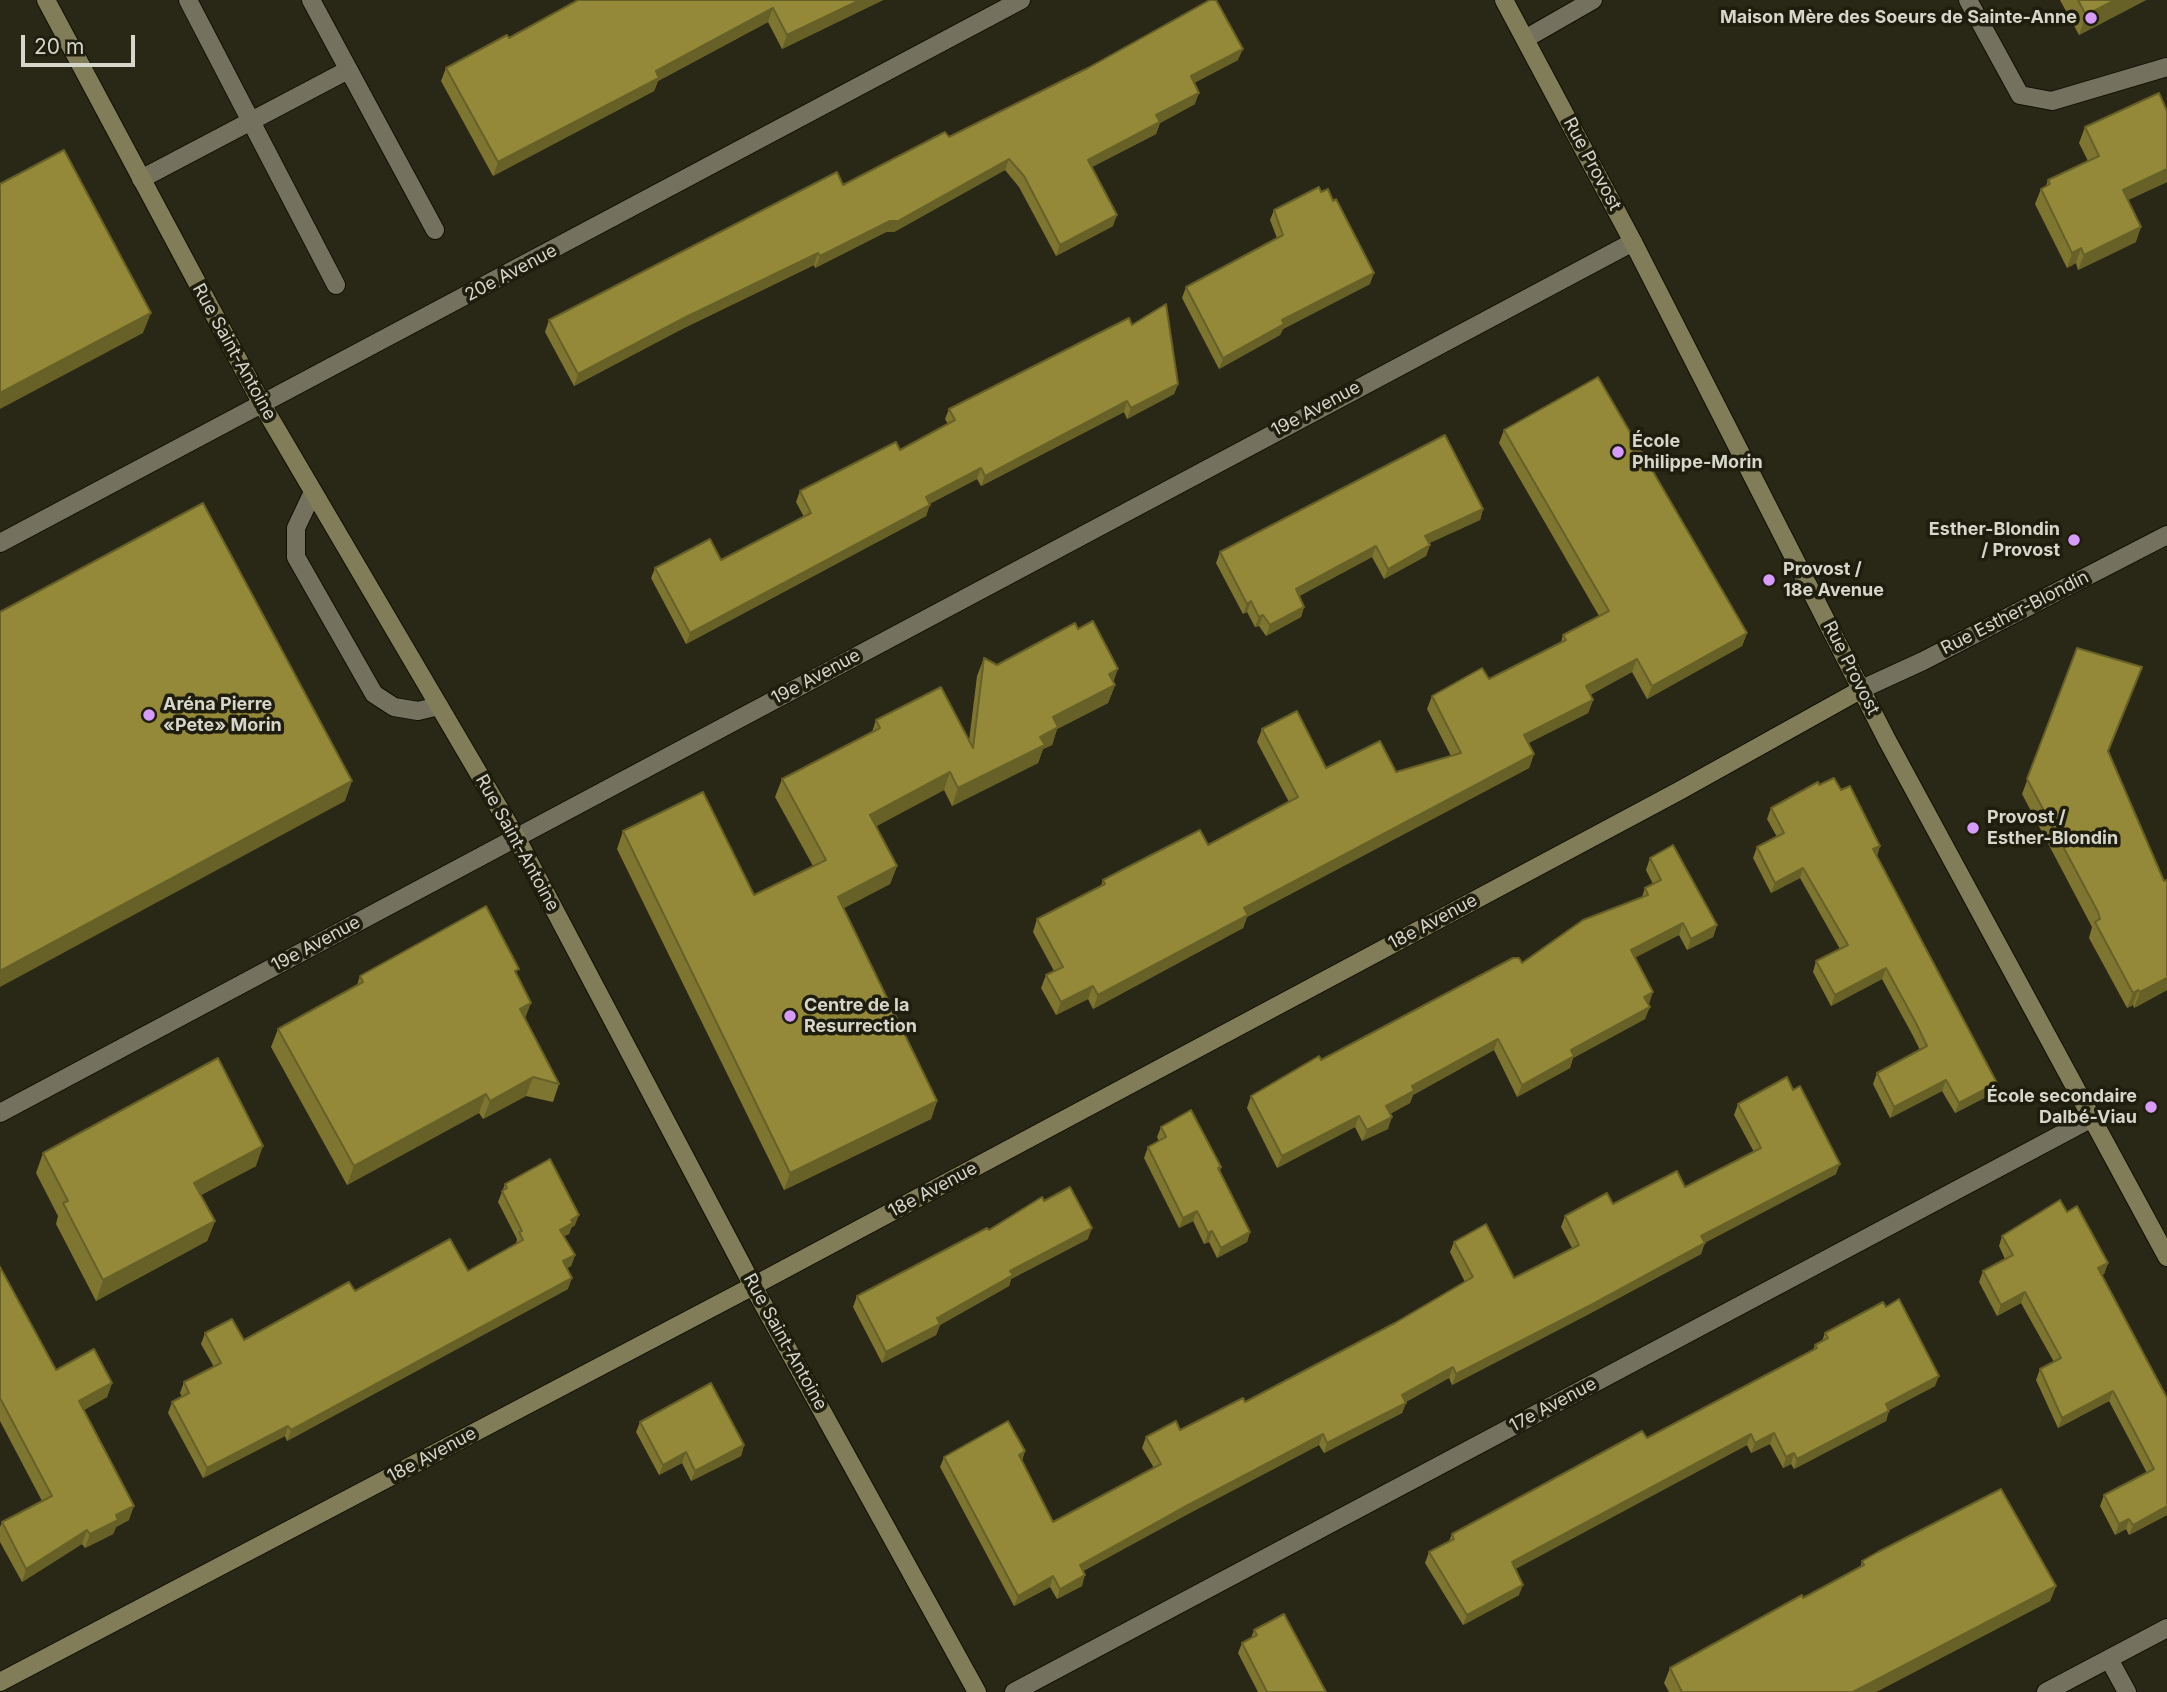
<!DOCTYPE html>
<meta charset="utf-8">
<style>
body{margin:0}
#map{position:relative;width:2167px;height:1692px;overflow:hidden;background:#292716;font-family:Inter,sans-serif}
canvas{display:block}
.scale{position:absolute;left:21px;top:35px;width:114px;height:32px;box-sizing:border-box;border:4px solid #d7d6cb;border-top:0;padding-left:9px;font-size:21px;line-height:24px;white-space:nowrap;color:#d7d6cb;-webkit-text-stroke:5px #1f1d0d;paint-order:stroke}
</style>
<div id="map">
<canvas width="2167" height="1692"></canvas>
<div class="scale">20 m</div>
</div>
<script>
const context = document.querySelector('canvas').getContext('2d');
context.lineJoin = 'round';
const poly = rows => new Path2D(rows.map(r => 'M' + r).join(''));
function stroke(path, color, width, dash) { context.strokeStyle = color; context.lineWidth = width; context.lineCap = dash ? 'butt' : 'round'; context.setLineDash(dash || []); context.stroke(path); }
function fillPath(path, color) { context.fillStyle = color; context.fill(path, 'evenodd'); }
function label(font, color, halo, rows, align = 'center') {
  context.font = font + ' Inter,sans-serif'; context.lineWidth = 7; context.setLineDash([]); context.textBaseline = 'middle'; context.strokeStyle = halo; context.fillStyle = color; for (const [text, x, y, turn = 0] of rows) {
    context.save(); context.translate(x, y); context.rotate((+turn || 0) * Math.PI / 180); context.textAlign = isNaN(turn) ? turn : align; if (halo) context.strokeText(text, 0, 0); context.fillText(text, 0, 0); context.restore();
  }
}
const lane = poly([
 [188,0,336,285],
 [311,0,435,230],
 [1968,0,2020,95,2052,101,2167,67],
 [1525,39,1593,0],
 [141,179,348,70],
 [313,492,296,528,296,557,374,694,394,707,418,711,439,706],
 [2109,1659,2127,1692]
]);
const street = poly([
 [0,543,1021,0],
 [1862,689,1923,661,2167,535],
 [0,1113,1633,242],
 [1014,1692,2092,1118],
 [2046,1692,2167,1628]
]);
const secondary = poly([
 [46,0,263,406,516,837,753,1286,977,1692],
 [1504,0,1633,242,1887,740,2167,1257],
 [0,1682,753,1286,1679,791,1862,689]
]);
stroke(lane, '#110f02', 20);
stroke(street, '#110f02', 20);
stroke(secondary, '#110f02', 20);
stroke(lane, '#74725f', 18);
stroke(street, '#74725f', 18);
stroke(secondary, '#817d58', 18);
fillPath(poly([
 [578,0,883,0,782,49,768,22,658,81,654,91,493,176,441,81,446,68,509,38],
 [2060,0,2146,0,2079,35],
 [1238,60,1194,83,1195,104,1160,123,1156,134,1092,167,1113,226,1056,256,1019,187,1005,170,894,232,886,232,815,268,814,265,680,330,574,386,545,332,549,320,949,137],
 [2167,111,2167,182,2128,200,2136,242,2078,270,2076,263,2067,268,2035,204,2041,189,2046,186,2048,180,2088,161,2079,143,2085,127],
 [1274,210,1370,284,1283,329,1280,335,1219,369,1182,298,1186,287,1277,238,1270,220],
 [1132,325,1178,384,1174,394,1127,419,1124,412,981,486,977,479,929,504,926,516,686,644,651,578,655,568,721,560,804,517,796,502,800,491,900,450,948,424,945,419,949,409],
 [1504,430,1747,633,1742,646,1647,699,1632,672,1590,695,1593,700,1588,713,1528,743,1534,754,1529,768,1247,917,1243,928,1093,1009,1088,999,1056,1015,1041,988,1046,975,1054,971,1033,932,1037,919,1101,886,1103,880,1208,845,1289,802,1257,742,1262,729,1326,768,1396,772,1451,756,1427,709,1432,696,1489,679,1561,642,1563,635,1599,616,1499,443],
 [1483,509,1480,520,1429,543,1430,545,1426,556,1384,579,1372,557,1299,596,1304,607,1301,617,1266,636,1259,626,1255,627,1247,612,1243,614,1216,563,1220,552],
 [1078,629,1115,685,1108,703,1057,729,1052,745,1043,749,1038,763,952,806,944,790,876,826,897,866,890,884,844,908,937,1101,931,1119,784,1190,617,849,623,831,754,895,813,866,775,797,782,779,872,732,876,720,969,741,977,676,984,658,997,665],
 [2077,648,2142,667,2108,752,2164,881,2167,880,2167,990,2134,1008,2133,1005,2127,1008,2089,938,2092,927,2022,794],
 [1819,785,1841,790,1880,846,1877,856,1994,1093,1955,1113,1942,1091,1890,1118,1873,1084,1877,1073,1920,1050,1912,1034,1882,979,1831,1006,1813,972,1816,961,1840,949,1800,878,1771,893,1753,858,1757,847,1777,837,1767,819,1771,808],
 [1650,858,1717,925,1713,937,1687,950,1679,935,1635,957,1649,1004,1645,1019,1573,1058,1570,1068,1517,1097,1494,1050,1413,1095,1410,1103,1390,1114,1388,1129,1362,1141,1355,1127,1277,1168,1247,1108,1251,1096,1321,1060,1522,963,1642,897,1645,888,1653,884,1646,870],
 [517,975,525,1019,559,1084,553,1102,526,1096,483,1119,479,1113,347,1185,271,1047,278,1029,357,985,360,976],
 [1738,1104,1836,1174,1704,1243,1701,1254,1587,1315,1452,1385,1449,1378,1406,1402,1402,1413,1324,1453,1319,1445,1186,1515,1083,1571,1082,1586,1057,1599,1050,1587,1014,1606,940,1467,944,1457,1025,1451,1022,1461,1053,1522,1154,1468,1142,1448,1146,1437,1180,1430,1245,1402,1395,1323,1465,1282,1450,1252,1454,1242,1514,1278,1572,1248,1561,1227,1565,1216,1685,1187,1754,1152,1734,1115],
 [1161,1127,1221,1167,1220,1171,1250,1232,1247,1242,1217,1258,1209,1242,1204,1244,1193,1221,1179,1228,1144,1158,1148,1147,1159,1141,1157,1137],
 [43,1153,256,1166,201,1195,215,1221,207,1241,96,1301,56,1224,58,1216,36,1173],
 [505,1184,575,1225,571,1228,569,1234,564,1236,575,1255,571,1266,567,1268,568,1289,287,1441,285,1436,203,1478,168,1413,172,1402,182,1397,180,1393,184,1382,214,1367,201,1344,205,1333,244,1340,355,1291,468,1271,516,1244,517,1239,498,1202],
 [1044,1201,1088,1239,1011,1279,1009,1286,940,1325,936,1335,882,1363,853,1307,857,1296,989,1230],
 [2067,1212,2108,1263,2104,1274,2102,1275,2167,1398,2167,1515,2129,1535,2126,1529,2115,1535,2100,1506,2104,1495,2147,1473,2109,1401,2058,1428,2036,1380,2040,1369,2054,1362,2021,1303,1997,1316,1979,1282,1983,1271,2005,1259,1999,1246,2002,1236],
 [0,1267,56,1370,112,1383,107,1397,84,1410,129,1520,116,1527,113,1534,85,1548,82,1544,22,1582,0,1542,0,1527,2,1522,42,1501,0,1421],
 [1825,1333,1935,1386,1889,1410,1886,1421,1794,1469,1791,1464,1783,1468,1770,1444,1751,1453,1747,1445,1515,1569,1519,1595,1463,1625,1425,1563,1429,1552,1449,1541,1452,1534,1647,1438,1813,1350,1815,1345,1822,1341],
 [640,1422,744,1445,741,1456,691,1481,682,1463,659,1475,636,1432],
 [1862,1561,2056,1586,2050,1601,1876,1692,1669,1692,1664,1683,1670,1668,1860,1568],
 [1254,1630,1326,1692,1258,1692,1238,1653,1242,1643,1251,1638]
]), '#7e7630');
fillPath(poly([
 [860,0,883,0,782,49,787,35],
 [2115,0,2146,0,2079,35,2086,15],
 [773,8,768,22,658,81,654,91,493,176,498,162,656,71],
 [1243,49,1238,60,1186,87,1191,76],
 [1199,93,1195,104,1160,123,1156,134,1084,171,1088,160,1156,115],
 [1009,159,1005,170,894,232,886,232,815,268,820,256],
 [2167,169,2167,182,2117,205,2123,190],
 [1117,215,1113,226,1056,256,1060,245],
 [2141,227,2136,242,2078,270,2084,255],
 [2081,248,2076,263,2067,268,2072,253],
 [818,253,814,265,680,330,574,386,578,374,684,318],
 [1374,273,1370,284,1283,329,1280,335,1219,369,1223,358,1282,320],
 [151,313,143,333,0,409,0,393],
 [1178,384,1174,394,1127,419,1131,408],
 [1127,401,1124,412,981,486,985,476],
 [981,468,977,479,922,508,926,497],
 [930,505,926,516,686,644,690,633],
 [1483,509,1480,520,1421,547,1425,536],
 [1430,545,1426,556,1384,579,1388,569],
 [1376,546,1372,557,1292,600,1296,589],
 [1251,601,1247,612,1243,614,1247,604],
 [1304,607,1301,617,1266,636,1270,625],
 [1263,615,1259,626,1255,627,1259,617],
 [1747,633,1742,646,1647,699,1652,686],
 [1637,659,1632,672,1581,699,1586,686],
 [1118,669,1112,686,1115,685,1108,703,1057,729,1052,745,1043,749,1038,763,952,806,958,788,1040,737,1053,717,1109,674],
 [1593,700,1588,713,1519,748,1524,735],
 [1534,754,1529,768,1247,917,1243,928,1093,1009,1098,995,1244,908],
 [950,772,944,790,864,833,870,815],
 [352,781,345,801,0,987,0,971],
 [1880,846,1876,857,1873,849],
 [897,866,890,884,832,914,838,897],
 [1803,868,1800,878,1771,893,1775,883],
 [1683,923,1679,935,1627,962,1631,950],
 [1717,925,1713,937,1687,950,1691,939],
 [1886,968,1882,979,1831,1006,1835,995],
 [2167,978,2167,990,2134,1008,2140,992],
 [1093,986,1088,999,1056,1015,1061,1002],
 [2138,990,2133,1005,2127,1008,2133,993],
 [1653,992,1649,1004,1640,1009,1644,997],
 [531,1003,524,1021,520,1009],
 [1650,1007,1645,1019,1573,1058,1570,1068,1517,1097,1522,1085,1571,1050],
 [1498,1039,1494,1050,1413,1095,1410,1103,1382,1118,1386,1106,1412,1086],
 [533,1077,526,1096,483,1119,490,1101],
 [1946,1080,1942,1091,1890,1118,1894,1107],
 [1997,1083,1994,1093,1955,1113,1959,1103],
 [486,1094,479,1113,347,1185,354,1166],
 [937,1101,931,1119,784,1190,790,1173],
 [1359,1116,1355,1127,1277,1168,1282,1156],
 [1392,1117,1388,1129,1362,1141,1367,1130],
 [263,1146,256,1166,186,1203,194,1183],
 [1840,1164,1836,1174,1697,1247,1701,1236],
 [1197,1211,1193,1221,1179,1228,1183,1218],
 [579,1215,575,1225,571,1228,569,1234,556,1240,560,1230,571,1220],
 [215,1221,207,1241,96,1301,103,1280],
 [1092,1228,1088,1239,1011,1279,1009,1286,940,1325,936,1335,882,1363,886,1352,1010,1271],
 [1212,1231,1209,1242,1204,1244,1208,1233],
 [1250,1232,1247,1242,1217,1258,1221,1248],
 [1705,1243,1701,1254,1587,1315,1452,1385,1456,1374],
 [575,1255,571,1266,559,1272,563,1261],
 [2108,1263,2104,1274,2094,1278,2098,1268],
 [572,1278,568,1289,287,1441,291,1430],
 [2025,1292,2021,1303,1997,1316,2001,1305],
 [1453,1367,1449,1378,1398,1406,1402,1395],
 [1939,1376,1935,1386,1882,1414,1886,1404],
 [112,1383,107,1397,74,1415,79,1401],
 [2113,1391,2109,1401,2058,1428,2062,1418],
 [1406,1403,1402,1413,1324,1453,1327,1443],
 [1889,1411,1886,1421,1794,1469,1797,1459],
 [288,1426,285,1436,203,1478,207,1468],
 [1774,1433,1770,1444,1751,1453,1755,1443],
 [1323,1434,1319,1445,1186,1515,1076,1575,1080,1565,1190,1504],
 [1751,1434,1747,1445,1508,1573,1512,1562],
 [744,1445,741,1456,691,1481,695,1471],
 [1025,1451,1021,1462,1019,1455],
 [686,1452,682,1463,659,1475,663,1465],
 [1794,1453,1791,1464,1783,1468,1786,1457],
 [134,1506,129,1520,116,1527,113,1534,85,1548,90,1534,116,1515],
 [2167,1506,2167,1515,2129,1535,2133,1525],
 [2129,1519,2126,1529,2115,1535,2119,1524],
 [87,1530,82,1544,22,1582,26,1569],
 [1085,1575,1082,1586,1057,1599,1060,1589],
 [1053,1576,1050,1587,1014,1606,1018,1596],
 [1523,1585,1519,1595,1463,1625,1467,1615],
 [2056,1586,2050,1601,1876,1692,1853,1692]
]), '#676027');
const building = poly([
 [578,0,860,0,787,35,773,8,656,71,659,78,498,162,446,68,507,35,509,38,578,0],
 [1210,0,1216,0,1243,49,1191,76,1199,93,1156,115,1160,122,1088,160,1117,215,1060,245,1024,176,1009,159,898,221,890,221,820,256,818,253,684,318,578,374,549,320,837,172,843,185,945,132,949,137,1088,68,1210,0],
 [2078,0,2115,0,2086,15,2078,0],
 [2159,93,2167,111,2167,169,2123,190,2141,227,2084,255,2081,248,2072,253,2041,189,2050,184,2048,180,2099,156,2085,127,2159,93],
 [64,150,151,313,0,393,0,184,64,150],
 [1319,187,1321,192,1328,189,1333,201,1336,199,1374,273,1282,320,1284,324,1223,358,1186,287,1283,235,1274,210,1319,187],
 [1166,304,1178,384,1131,408,1127,401,985,476,981,468,926,497,930,505,690,633,655,568,710,539,721,560,811,513,800,491,896,442,900,450,955,420,949,409,1129,318,1132,325,1166,304],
 [1598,377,1747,633,1652,686,1637,659,1586,686,1593,700,1524,735,1534,754,1244,908,1248,915,1098,995,1093,986,1061,1002,1046,975,1063,967,1037,919,1105,884,1103,880,1122,870,1200,830,1208,845,1298,797,1262,729,1297,711,1326,768,1380,741,1396,772,1461,753,1432,696,1482,668,1489,679,1566,640,1563,635,1609,611,1504,430,1598,377],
 [1445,435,1483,509,1425,536,1430,545,1388,569,1376,546,1296,589,1304,607,1270,625,1263,615,1259,617,1251,601,1247,604,1220,552,1445,435],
 [203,503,352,781,0,971,0,612,203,503],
 [1093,621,1118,669,1109,674,1115,685,1053,717,1058,727,1040,737,1045,745,958,788,950,772,870,815,897,866,838,897,937,1101,790,1173,623,831,703,792,754,895,826,860,782,779,880,728,876,720,941,687,973,748,984,658,997,665,1075,623,1078,629,1093,621],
 [2077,648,2142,667,2108,751,2164,881,2167,880,2167,978,2140,992,2138,990,2133,993,2095,922,2100,919,2098,912,2027,779,2077,648],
 [1834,778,1841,790,1850,786,1880,846,1873,849,1997,1083,1959,1103,1946,1080,1894,1107,1877,1073,1927,1046,1916,1023,1886,968,1835,995,1816,961,1848,945,1803,868,1775,883,1757,847,1784,833,1771,808,1818,782,1819,785,1834,778],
 [1673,845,1717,925,1691,939,1683,923,1631,950,1653,992,1644,997,1650,1007,1571,1050,1574,1056,1522,1085,1498,1039,1412,1086,1414,1091,1386,1106,1392,1117,1367,1130,1359,1116,1282,1156,1251,1096,1319,1056,1321,1060,1513,958,1519,958,1522,963,1583,920,1648,895,1645,888,1661,880,1650,858,1673,845],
 [486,906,519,969,515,971,531,1003,520,1009,559,1084,533,1077,490,1101,486,1094,354,1166,278,1029,363,982,360,976,486,906],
 [218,1058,263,1146,194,1183,215,1221,103,1280,63,1203,68,1201,43,1153,218,1058],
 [1787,1077,1793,1090,1800,1086,1840,1164,1701,1236,1705,1243,1591,1305,1456,1374,1453,1367,1402,1395,1406,1403,1327,1443,1323,1434,1190,1504,1080,1565,1085,1575,1060,1589,1053,1576,1018,1596,944,1457,1008,1421,1025,1451,1019,1455,1053,1522,1161,1464,1146,1437,1176,1421,1180,1430,1243,1398,1245,1402,1395,1323,1473,1277,1454,1242,1486,1224,1514,1278,1579,1245,1565,1216,1607,1193,1613,1204,1677,1171,1685,1187,1761,1148,1738,1104,1787,1077],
 [1191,1110,1221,1167,1218,1168,1250,1232,1221,1248,1212,1231,1208,1233,1197,1211,1183,1218,1148,1147,1166,1137,1161,1127,1191,1110],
 [550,1159,579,1215,571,1220,573,1223,560,1230,575,1255,563,1261,572,1278,291,1430,288,1426,207,1468,172,1402,189,1393,184,1382,221,1363,205,1333,232,1319,244,1340,349,1282,355,1291,450,1239,468,1271,523,1240,519,1232,522,1231,502,1191,507,1188,505,1184,550,1159],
 [1070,1187,1092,1228,1010,1271,1013,1275,937,1318,940,1324,886,1352,857,1296,987,1228,989,1230,1042,1197,1044,1201,1070,1187],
 [2060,1200,2067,1212,2077,1206,2108,1263,2098,1268,2167,1398,2167,1506,2133,1525,2129,1519,2119,1524,2104,1495,2154,1469,2113,1391,2062,1418,2040,1369,2061,1358,2025,1292,2001,1305,1983,1271,2013,1255,2002,1236,2060,1200],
 [0,1267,56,1370,94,1349,112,1383,79,1401,134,1506,116,1515,118,1520,90,1534,87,1530,26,1569,2,1522,52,1496,0,1398,0,1267],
 [1899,1299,1939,1376,1886,1404,1889,1411,1797,1459,1794,1453,1786,1457,1774,1433,1755,1443,1751,1434,1512,1562,1523,1585,1467,1615,1429,1552,1454,1539,1452,1534,1642,1431,1647,1438,1817,1348,1815,1345,1828,1338,1825,1333,1883,1302,1886,1307,1899,1299],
 [711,1383,744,1445,695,1471,686,1452,663,1465,640,1422,711,1383],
 [2001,1489,2056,1586,1853,1692,1682,1692,1670,1668,1802,1595,1803,1598,1864,1565,1862,1561,1878,1552,2001,1489],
 [1284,1614,1326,1692,1267,1692,1242,1643,1257,1635,1254,1630,1284,1614]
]);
fillPath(building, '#938938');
stroke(building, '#676027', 2);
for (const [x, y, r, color] of [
 [2091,18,7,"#d79bf9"],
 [1618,452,7,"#d79bf9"],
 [2074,540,7,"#d79bf9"],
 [1769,580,7,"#d79bf9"],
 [149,715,7,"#d79bf9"],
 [1973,828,7,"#d79bf9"],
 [790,1016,7,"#d79bf9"],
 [2151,1107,7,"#d79bf9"]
]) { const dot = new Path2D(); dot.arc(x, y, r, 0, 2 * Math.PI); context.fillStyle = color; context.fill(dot); stroke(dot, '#1f1d0d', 2.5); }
label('bold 18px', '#d7d6cb', '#1f1d0d', [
 ["Maison Mère des Soeurs de Sainte-Anne",2077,18,"right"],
 ["École",1632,442],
 ["Philippe-Morin",1632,463],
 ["Esther-Blondin",2060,530,"right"],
 ["/ Provost",2060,551,"right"],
 ["Provost /",1783,570],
 ["18e Avenue",1783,591],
 ["Aréna Pierre",163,705],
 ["«Pete» Morin",163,726],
 ["Provost /",1987,818],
 ["Esther-Blondin",1987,839],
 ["Centre de la",804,1006],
 ["Resurrection",804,1027],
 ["École secondaire",2137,1097,"right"],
 ["Dalbé-Viau",2137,1118,"right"]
], 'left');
label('18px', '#d7d6cb', '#1f1d0d', [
 ["Rue Provost",1592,164,62],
 ["20e Avenue",511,273,-28],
 ["Rue Saint-Antoine",234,352,61],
 ["19e Avenue",1316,409,-28],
 ["Rue Esther-Blondin",2015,613,-27],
 ["Rue Provost",1851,668,63],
 ["19e Avenue",816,677,-28],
 ["Rue Saint-Antoine",517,843,61],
 ["18e Avenue",1433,922,-28],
 ["19e Avenue",316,944,-28],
 ["18e Avenue",933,1190,-28],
 ["Rue Saint-Antoine",785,1342,61],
 ["17e Avenue",1553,1405,-28],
 ["18e Avenue",432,1455,-28]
]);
</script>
